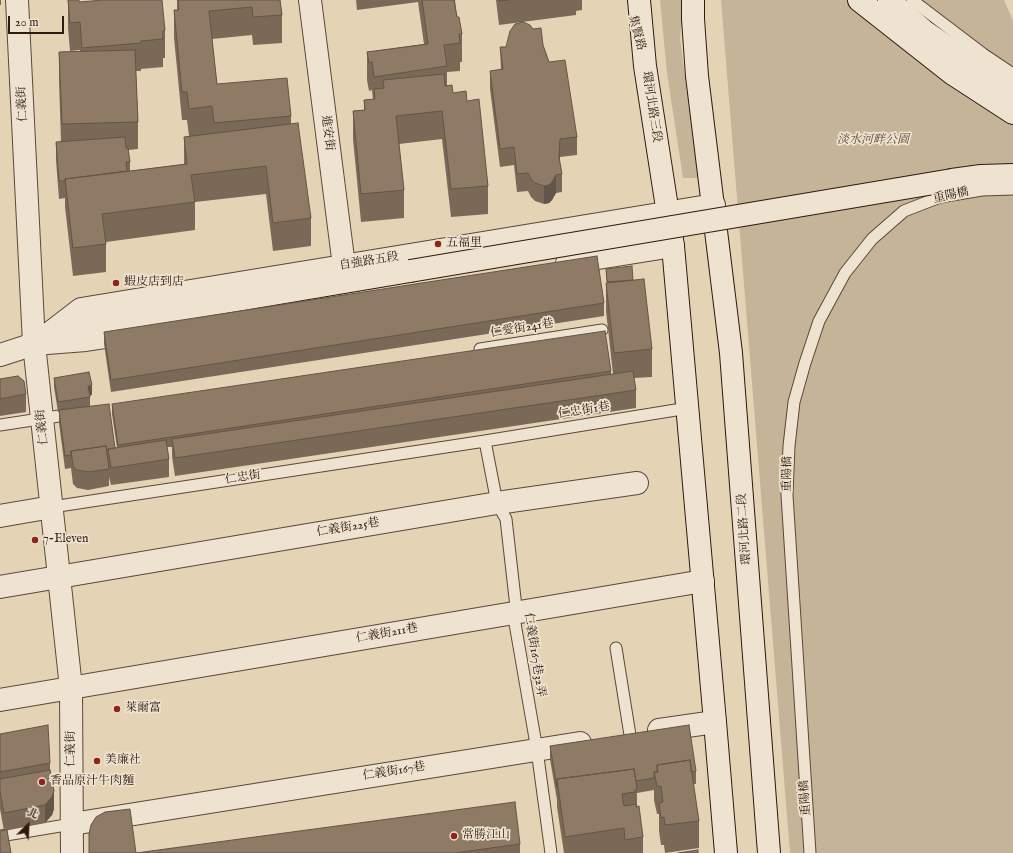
<!DOCTYPE html>
<meta charset="utf-8">
<style>
body{margin:0}
#map{position:relative;width:1013px;height:853px;overflow:hidden;background:#e5d3b6;font-family:"IM FELL English","Noto Serif TC",serif}
canvas{display:block}
.north{position:absolute;left:8px;top:805px;width:40px;height:40px;-webkit-text-stroke:3px #eee2d0;paint-order:stroke;rotate:24deg;font-size:11px;font-weight:700;line-height:16px;text-align:center;color:#2f1a0d}
.north::after{content:'';display:block;margin:auto;width:14px;height:18px;background:#2f1a0d;clip-path:polygon(50% 0,100% 100%,50% 72%,0 100%)}
.scale{position:absolute;left:8px;top:16px;width:56px;height:18px;box-sizing:border-box;border:2px solid #2f1a0d;border-top:0;padding-left:5px;font-size:12px;line-height:14px;white-space:nowrap;color:#2f1a0d;-webkit-text-stroke:3px #eee2d0;paint-order:stroke}
</style>
<div id="map">
<canvas width="1013" height="853"></canvas>
<div class="north">北</div>
<div class="scale">20 m</div>
</div>
<script>
const context = document.querySelector('canvas').getContext('2d');
context.lineJoin = 'round';
function fillPath(path, color) { context.fillStyle = color; context.fill(path, 'evenodd'); }
const poly = rows => new Path2D(rows.map(r => 'M' + r).join(''));
function stroke(path, color, width, dash) { context.strokeStyle = color; context.lineWidth = width; context.lineCap = dash ? 'butt' : 'round'; context.setLineDash(dash || []); context.stroke(path); }
function label(font, color, halo, rows, align = 'center') {
  context.font = font + ' "IM FELL English","Noto Serif TC",serif'; context.lineWidth = 3.5; context.setLineDash([]); context.textBaseline = 'middle'; context.strokeStyle = halo; context.fillStyle = color; for (const [text, x, y, turn = 0] of rows) {
    context.save(); context.translate(x, y); context.rotate((+turn || 0) * Math.PI / 180); context.textAlign = isNaN(turn) ? turn : align; if (halo) context.strokeText(text, 0, 0); context.fillText(text, 0, 0); context.restore();
  }
}
fillPath(poly([
 [660,0,684,0,680,38,698,178,683,178,667,73],
 [721,0,1004,0,1013,21,1013,853,790,853]
]), '#c6b499');
const service = poly([
 [912,0,983,54,1013,74],
 [975,188,982,190,1013,189],
 [480,349,602,330],
 [0,425,72,414],
 [485,441,497,503,506,519,516,607,513,612,537,750,551,853],
 [52,507,485,441,688,408],
 [616,648,630,735],
 [0,836,72,824],
 [810,853,787,495,789,446,794,402,805,363,819,321,845,273,872,239,904,211,940,197,982,190]
]);
const minor = poly([
 [310,0,344,266],
 [567,263,673,246],
 [42,339,81,309,714,205],
 [0,355,34,344,86,340,132,333],
 [0,516,52,507],
 [0,587,497,503,637,483],
 [0,700,703,581],
 [659,730,715,722],
 [72,824,580,743]
]);
const tertiary = poly([
 [17,0,34,344,71,688,72,853]
]);
const secondary = poly([
 [639,0,645,66,673,246,715,722,726,853],
 [693,0,693,19,697,76,731,353,769,853],
 [859,0,953,74,1013,113],
 [889,0,924,31,1013,92],
 [952,180,981,176,1013,175],
 [34,344,83,326,410,271]
]);
stroke(service, '#5c4837', 13);
stroke(minor, '#5c4837', 24);
stroke(tertiary, '#5c4837', 24);
stroke(secondary, '#2f1a0d', 24);
stroke(service, '#eee2d0', 11);
stroke(minor, '#eee2d0', 22);
stroke(tertiary, '#eee2d0', 22);
stroke(secondary, '#eee2d0', 22);
const secondaryBridge = poly([
 [410,271,952,180]
]);
stroke(secondaryBridge, '#2f1a0d', 24, []);
stroke(secondaryBridge, '#eee2d0', 22);
fillPath(poly([
 [0,0,1,0,1,5,0,5],
 [68,0,79,2,165,30,165,58,163,58,163,67,141,69,141,71,136,71,138,122,138,149,128,150,130,162,130,171,184,164,184,137,189,136,187,120,182,120,174,38,174,10,177,10,177,0,280,0,282,15,282,43,253,45,252,35,212,39,217,84,291,116,291,123,311,218,311,246,273,251,266,194,195,202,195,230,106,242,106,272,73,276,65,207,65,198,59,199,56,160,56,142,61,142,59,80,59,52,80,51,80,50,70,51,68,28],
 [356,0,455,0,457,17,462,34,462,62,460,62,460,71,447,72,447,86,453,93,467,101,488,186,488,214,451,217,442,139,399,144,404,190,404,218,361,222,353,139,353,111,364,110,364,100,373,100,372,90,369,91,367,80,367,52,424,44,418,2,357,10],
 [496,0,582,0,582,10,576,11,576,15,499,25],
 [543,45,549,62,577,137,577,155,560,157,560,163,562,174,562,192,556,193,552,200,549,203,544,204,535,201,531,197,528,191,517,192,514,165,500,167,490,89,490,71,501,70,500,47],
 [606,269,633,280,652,349,652,377,634,378,636,390,636,408,175,476,172,457,172,447,167,447,169,459,169,477,111,485,109,477,109,486,88,490,77,488,73,484,71,468,65,469,59,423,59,412,58,412,54,387,54,378,92,395,90,395,90,406,115,448,117,448,112,414,112,404,611,371,611,374,613,374,606,311,606,283,607,283],
 [604,303,604,316,111,392,104,344,104,332],
 [0,379,26,394,26,412,0,416],
 [0,734,50,763,50,770,54,809,52,815,45,823,4,831,0,809],
 [550,746,696,771,696,784,693,784,699,821,699,848,665,853,664,845,661,845,659,831,659,814,657,814,654,800,654,790,637,793,637,807,643,837,643,853,564,853,557,807,557,800,550,759],
 [89,834,136,853,520,844,520,853,89,853]
]), '#7a6957');
fillPath(poly([
 [560,139,560,157,559,174,559,157],
 [556,175,556,193,552,200,549,203,544,204,544,186],
 [92,385,92,395,88,396,88,386],
 [54,791,54,809,52,815,45,823,45,805]
]), '#635547');
const building = poly([
 [68,0,79,0,79,2,103,0,162,0,165,30,163,31,163,39,141,41,141,43,82,48,80,22,70,23,68,0],
 [178,0,280,0,282,15,253,17,252,7,209,11,217,84,287,78,291,116,214,123,212,106,189,109,187,92,182,92,174,10,179,10,178,0],
 [422,0,454,0,457,17,459,17,462,34,459,34,460,43,444,45,447,66,374,77,372,62,369,63,367,52,428,44,422,0],
 [499,0,509,0,499,1,499,0],
 [523,22,530,25,533,29,541,28,543,45,549,62,565,60,577,137,560,139,559,157,562,174,556,175,552,182,549,185,544,186,535,183,531,179,528,173,517,174,514,147,500,149,490,71,503,69,500,47,506,47,510,31,515,24,523,22],
 [135,50,138,122,62,124,59,52,135,50],
 [444,74,445,86,452,85,453,93,466,91,467,101,479,99,488,186,451,189,442,111,396,116,404,190,361,194,353,111,365,110,364,100,375,99,374,89,384,88,383,80,444,74],
 [298,123,311,218,273,223,266,166,191,175,195,202,102,214,106,244,73,248,65,179,187,164,184,137,298,123],
 [125,137,126,148,128,148,130,162,126,162,127,171,65,179,65,181,59,181,56,142,125,137],
 [597,256,604,303,111,380,104,332,597,256],
 [632,266,633,280,607,282,606,269,632,266],
 [644,279,652,349,614,353,606,283,644,279],
 [605,331,611,371,118,445,112,404,605,331],
 [633,371,636,390,175,458,172,439,633,371],
 [89,372,92,385,88,386,90,397,58,402,54,378,89,372],
 [18,376,24,381,26,394,0,399,0,379,18,376],
 [109,404,115,448,108,449,108,450,107,451,106,446,71,451,71,455,65,456,59,410,109,404],
 [166,440,169,459,111,468,108,449,166,440],
 [106,446,109,469,88,472,77,470,73,466,71,451,106,446],
 [48,725,50,763,0,772,0,734,48,725],
 [689,725,696,771,691,772,690,760,657,765,657,772,654,772,654,778,636,781,634,769,557,779,557,787,550,746,689,725],
 [690,760,699,821,665,825,664,817,661,818,659,803,663,802,661,786,657,786,654,772,658,772,657,765,690,760],
 [634,769,637,789,635,790,635,792,622,794,624,806,636,804,636,807,639,806,643,837,625,840,624,828,565,837,557,779,634,769],
 [50,770,54,791,52,797,45,805,4,813,0,792,0,779,50,770],
 [515,802,520,844,455,853,89,853,89,834,91,825,96,817,105,812,130,809,136,853,515,802],
 [7,830,11,853,0,853,0,831,7,830],
 [698,850,698,853,678,853,698,850]
]);
fillPath(building, '#8e7a65');
stroke(building, '#635547', 1);
for (const [x, y, r, color] of [
 [438,244,4,"#8f2418"],
 [116,283,4,"#8f2418"],
 [35,540,4,"#8f2418"],
 [117,709,4,"#8f2418"],
 [97,761,4,"#8f2418"],
 [42,782,4,"#8f2418"],
 [454,836,4,"#8f2418"]
]) { const dot = new Path2D(); dot.arc(x, y, r, 0, 2 * Math.PI); context.fillStyle = color; context.fill(dot); stroke(dot, '#eee2d0', 1.5); }
label('12px', '#2f1a0d', '#eee2d0', [
 ["集賢路",636,33,75],
 ["仁義街",23,104,-93],
 ["環河北路三段",651,107,81],
 ["進安街",327,133,83],
 ["重陽橋",951,196,-12],
 ["自強路五段",369,262,-9],
 ["仁愛街241巷",522,329,-9],
 ["仁忠街1巷",584,411,-9],
 ["仁義街",43,427,-96],
 ["重陽橋",788,474,-89],
 ["仁忠街",243,478,-9],
 ["仁義街225巷",348,528,-9],
 ["環河北路二段",745,529,-94],
 ["仁義街211巷",387,634,-10],
 ["仁義街167巷32弄",534,655,81],
 ["仁義街",72,749,-90],
 ["仁義街167巷",394,772,-9],
 ["重陽橋",806,798,-94]
]);
label('italic 12px', '#5c4837', '#eee2d0', [
 ["淡水河畔公園",873,141]
]);
label('12px', '#2f1a0d', '#eee2d0', [
 ["五福里",446,244],
 ["蝦皮店到店",124,283],
 ["7-Eleven",43,540],
 ["萊爾富",125,709],
 ["美廉社",105,761],
 ["香品原汁牛肉麵",50,782],
 ["常勝江山",462,836]
], 'left');
</script>
